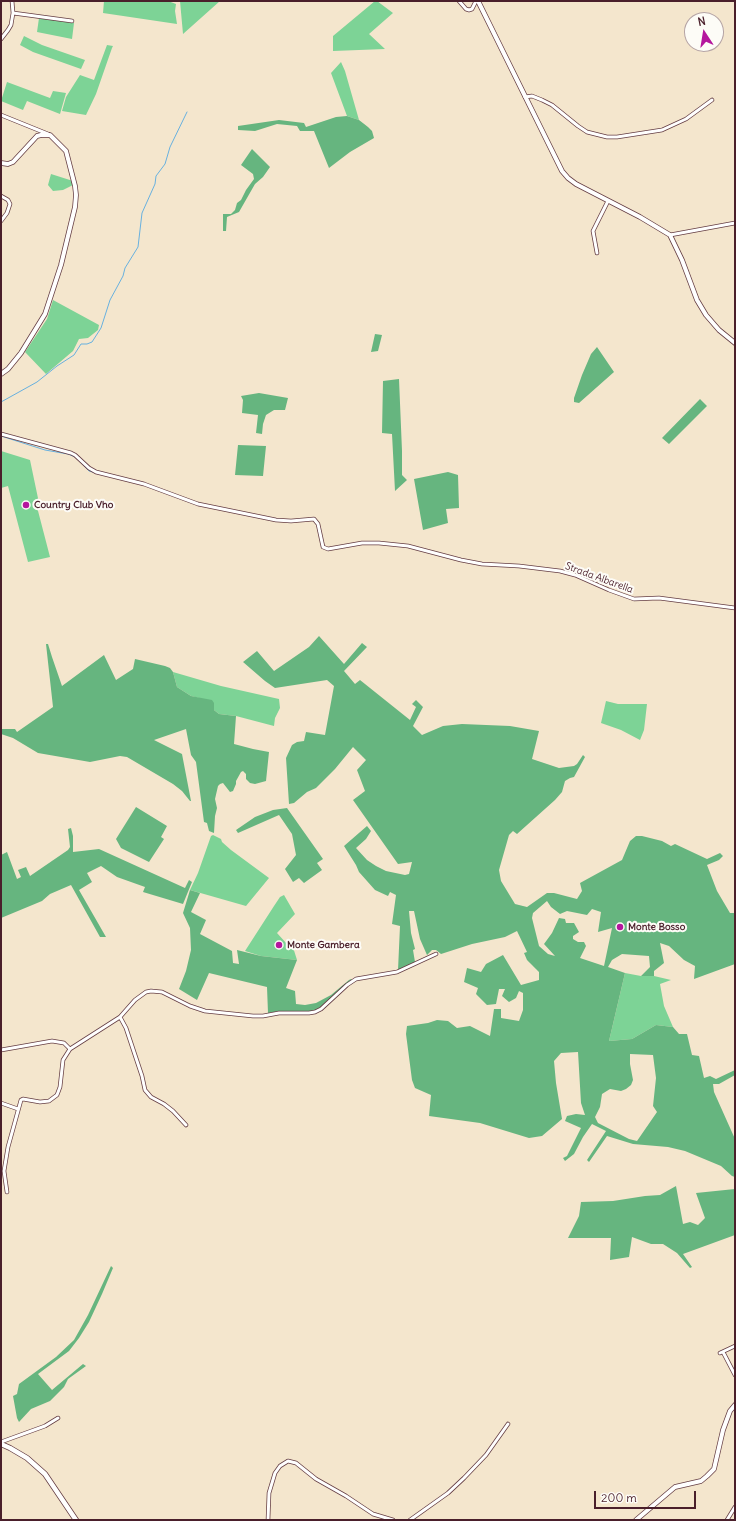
<!DOCTYPE html>
<style>
body{margin:0}
#map{position:relative;width:736px;height:1521px;overflow:hidden;background:#f4e6cd;font-family:Delius,sans-serif}
canvas{display:block}
.frame{position:absolute;inset:0;border:2px solid #4a1f2b;pointer-events:none}
.north{position:absolute;left:684px;top:12px;width:40px;height:40px;box-sizing:border-box;background:#fdfcf7;border:1px solid #b5a4a5;border-radius:50%;rotate:348deg;font-size:11px;font-weight:700;line-height:16px;text-align:center;color:#4a1f2b}
.north::after{content:'';display:block;margin:auto;width:14px;height:18px;background:#b5179e;clip-path:polygon(50% 0,100% 100%,50% 72%,0 100%)}
.scale{position:absolute;left:594px;top:1491px;width:102px;height:18px;box-sizing:border-box;border:2px solid #4a1f2b;border-top:0;padding-left:5px;font-size:12px;line-height:14px;white-space:nowrap;color:#4a1f2b;-webkit-text-stroke:3px #fdfcf7;paint-order:stroke}
</style>
<div id="map">
<canvas width="736" height="1521"></canvas>
<div class="frame"></div>
<div class="north">N</div>
<div class="scale">200 m</div>
</div>
<script>
const context = document.querySelector('canvas').getContext('2d');
context.lineJoin = 'round';
function fillPath(path, color) { context.fillStyle = color; context.fill(path, 'evenodd'); }
const poly = rows => new Path2D(rows.map(r => 'M' + r).join(''));
function stroke(path, color, width, dash) { context.strokeStyle = color; context.lineWidth = width; context.lineCap = dash ? 'butt' : 'round'; context.setLineDash(dash || []); context.stroke(path); }
function label(font, color, halo, rows, align = 'center') {
  context.font = font + ' Delius,sans-serif'; context.lineWidth = 4; context.setLineDash([]); context.textBaseline = 'middle'; context.strokeStyle = halo; context.fillStyle = color; for (const [text, x, y, turn = 0] of rows) {
    context.save(); context.translate(x, y); context.rotate((+turn || 0) * Math.PI / 180); context.textAlign = isNaN(turn) ? turn : align; if (halo) context.strokeText(text, 0, 0); context.fillText(text, 0, 0); context.restore();
  }
}
fillPath(poly([
 [104,1,168,1,176,4,175,11,177,24,103,13],
 [180,1,220,1,183,34],
 [375,1,377,1,393,13,369,34,385,49,333,51,333,36],
 [39,18,74,23,72,39,37,32],
 [24,36,42,45,85,60,81,69,33,52,20,45],
 [107,45,113,46,112,48,96,94,86,115,62,111,66,97,80,75,94,80],
 [341,62,345,71,359,120,347,116,331,73],
 [7,82,50,98,53,91,66,93,60,114,27,101,23,110,1,101],
 [51,174,73,181,73,185,63,190,53,191,48,185],
 [53,300,99,325,98,330,88,338,79,339,73,351,46,374,25,352,47,319],
 [1,451,30,460,39,503,37,507,50,557,28,562,8,486,1,488],
 [173,672,221,686,279,699,280,708,275,718,274,726,236,716,219,714,214,710,213,707,199,698,191,696,177,687],
 [606,701,618,704,647,704,644,730,640,740,621,730,601,723],
 [213,835,221,839,222,842,231,850,269,878,246,906,190,890,198,873,211,836],
 [284,895,295,914,277,933,287,944,292,944,297,960,261,956,245,951,274,906,280,897],
 [625,973,641,976,654,976,671,980,660,984,664,1006,673,1027,656,1025,632,1039,609,1041]
]), '#7dd396');
fillPath(poly([
 [347,116,359,120,368,127,372,131,374,138,350,152,329,168,314,131,300,131,297,126,277,124,255,131,238,130,238,126,279,120,304,123,306,127,336,117],
 [252,149,270,167,263,177,255,184,239,212,227,217,226,231,223,231,223,214,231,214,235,210,237,203,241,200,246,190,254,179,253,174,241,165],
 [375,334,382,335,378,351,371,352],
 [597,347,614,372,579,403,574,402,574,398,582,375,591,354],
 [399,379,402,451,402,475,407,480,395,491,392,434,382,433,383,381],
 [259,393,288,398,285,410,274,410,266,415,263,424,262,434,256,433,258,415,242,413,243,400,241,396],
 [700,399,707,406,669,444,662,438],
 [238,445,266,446,263,476,235,475],
 [448,472,458,475,459,508,446,509,448,523,423,530,414,479],
 [319,636,344,664,362,643,367,647,344,671,355,684,360,680,410,720,416,707,412,704,416,700,423,707,413,726,422,735,443,726,462,724,510,726,539,731,532,759,559,768,574,766,577,764,583,755,585,757,574,777,570,778,565,781,562,792,555,800,517,834,513,831,509,835,499,870,501,881,515,904,527,907,547,893,554,893,577,899,582,891,580,883,622,860,630,841,636,836,642,836,662,841,671,846,675,844,707,859,720,853,723,856,719,860,707,865,717,891,730,913,735,913,735,964,694,979,695,966,684,960,669,946,660,943,664,963,654,971,654,976,641,976,650,967,649,956,622,954,612,960,608,967,625,973,609,1041,632,1039,656,1025,673,1027,679,1034,687,1034,692,1055,699,1056,704,1078,710,1076,716,1079,735,1070,735,1075,719,1084,713,1084,714,1092,735,1139,735,1177,732,1176,721,1166,685,1151,668,1147,633,1144,607,1136,589,1162,587,1160,606,1131,592,1124,583,1137,574,1154,565,1161,563,1158,567,1156,581,1128,565,1121,567,1116,576,1114,585,1115,581,1103,578,1052,561,1053,554,1061,556,1083,562,1119,542,1136,529,1138,480,1123,429,1116,431,1095,415,1088,412,1080,406,1034,407,1026,428,1023,437,1020,448,1021,457,1028,470,1026,490,1036,494,1009,501,1009,501,1018,519,1021,523,1010,523,993,519,991,516,998,509,1002,502,996,505,989,499,989,496,1004,487,1005,476,994,478,988,464,982,467,968,481,972,486,964,503,955,521,985,539,980,539,972,527,960,524,953,527,952,517,931,505,937,472,944,441,954,436,950,432,950,427,955,420,939,414,911,409,911,411,933,415,949,413,950,415,962,398,970,400,926,392,924,396,895,390,892,388,896,375,890,359,872,356,865,344,846,367,826,371,831,366,839,356,848,367,860,376,866,386,871,405,875,409,874,412,862,398,864,353,800,365,791,357,770,366,760,353,747,335,769,316,788,307,792,294,803,289,804,286,758,292,745,297,742,304,741,306,732,325,735,334,686,327,680,275,688,265,681,243,662,257,651,274,671,309,647],
 [547,901,551,907,560,914,567,911,587,915,592,909,601,912,598,932,612,928,604,966,580,958,586,946,584,942,578,942,573,939,573,936,579,932,574,923,566,923,565,919,559,918,552,933,544,944,555,956,548,954,539,946,532,918,533,913],
 [630,1054,653,1055,656,1078,653,1106,657,1112,637,1141,629,1139,598,1123,595,1117,600,1107,602,1094,610,1089,621,1091,626,1089,631,1085,633,1080,630,1064],
 [46,644,48,644,52,657,62,686,104,655,116,680,133,669,135,659,165,666,170,668,173,672,177,687,191,696,212,700,214,703,214,710,219,714,236,716,234,744,253,749,269,752,266,781,255,784,250,783,246,779,246,774,243,771,241,772,236,781,236,784,233,791,230,792,223,783,220,784,218,786,215,799,217,808,215,816,214,833,209,831,207,823,204,822,196,762,191,755,186,729,154,740,182,754,191,801,190,801,182,791,173,784,127,757,120,756,90,762,38,753,13,738,1,734,1,729,15,729,17,732,53,707],
 [136,807,167,826,161,837,164,839,149,862,121,848,116,839],
 [287,808,323,859,317,863,322,870,304,883,299,878,293,882,285,869,296,855,292,834,279,815,238,833,236,830,255,817,273,810],
 [71,828,73,836,73,852,99,849,185,888,189,880,192,882,183,904,143,892,145,887,117,877,101,866,87,873,92,882,79,890,106,937,100,937,71,885,50,894,42,901,1,918,1,855,7,852,17,879,21,877,18,870,26,867,30,876,68,850,70,847,68,829],
 [190,890,200,893,191,912,206,920,200,934,232,951,233,963,239,964,237,950,261,956,297,960,286,988,295,991,296,1004,305,1005,316,1003,331,995,349,980,351,979,352,980,321,1008,311,1012,280,1011,268,1013,267,987,209,973,197,1000,179,989,186,971,191,950,190,928,183,913],
 [676,1186,683,1224,690,1222,698,1225,705,1218,696,1193,735,1189,735,1235,683,1254,692,1267,690,1268,677,1253,663,1244,651,1244,632,1237,629,1257,610,1260,611,1238,568,1238,579,1216,581,1202,613,1201,645,1196,660,1195],
 [111,1266,113,1268,102,1294,89,1322,79,1338,69,1351,38,1374,52,1390,83,1364,86,1366,68,1379,64,1387,50,1401,31,1409,19,1422,17,1418,13,1396,17,1394,19,1384,56,1357,74,1340,88,1315]
]), '#66b57f');
stroke(poly([
 [1,402,37,382,57,366,74,355,81,344,87,344,92,342,101,328,110,300,123,276,125,268,138,247,142,213,155,184,156,176,165,164,170,147,187,112],
 [1,436,45,450,68,454,75,457,89,471,107,476]
]), '#67b0df', 1);
const minor = poly([
 [459,1,466,9,469,10,472,9,476,1],
 [13,13,72,21],
 [1,39,8,30,11,25,13,13,12,1],
 [525,97,532,96,542,100,552,105,578,126,587,132,607,137,617,137,662,130,686,119,712,100],
 [1,115,48,134],
 [1,196,8,200,10,204,7,213,1,221],
 [670,235,735,223],
 [597,253,593,231,608,201],
 [1,434,71,453,75,455,89,468,96,472,144,484,198,504,276,520,291,521,314,519,318,524,323,547,328,549,362,543,379,543,408,546,461,560,482,564,519,566,560,571,575,575,609,590,634,599,659,598,735,608],
 [120,1017,126,1028,142,1076,145,1090,151,1097,164,1104,173,1111,186,1125],
 [1,1050,52,1041,64,1043,70,1049],
 [1,1103,18,1109],
 [7,1192,4,1171,8,1147,21,1100,23,1099,40,1102,49,1101,57,1095,60,1087,63,1060,70,1049,120,1017,135,1000,146,992,151,991,162,992,190,1006,205,1011,253,1016,263,1016,279,1013,309,1013,315,1012,321,1009,347,985,356,979,397,972,436,954],
 [723,1352,735,1375],
 [720,1353,735,1346],
 [1,1442,45,1426,58,1418],
 [268,1520,269,1493,275,1473,280,1466,288,1461,296,1463,316,1479,346,1496,373,1514,393,1520],
 [410,1520,448,1493,464,1478,486,1455,508,1424],
 [727,1520,735,1507]
]);
const tertiary = poly([
 [478,1,562,171,568,178,576,184,640,217,670,235,682,260,697,300,706,315,719,330,735,343],
 [1,163,8,164,13,162,37,136,41,135,50,135,66,151,75,186,76,195,75,207,61,265,45,314,21,353,8,369,1,374],
 [636,1520,675,1487,701,1481,707,1476,714,1469,723,1430,730,1411,735,1405]
]);
const secondary = poly([
 [1,1444,10,1448,27,1458,45,1474,76,1520]
]);
stroke(minor, '#643d43', 4.5);
stroke(tertiary, '#643d43', 5.5);
stroke(secondary, '#643d43', 6);
stroke(minor, '#fff', 3);
stroke(tertiary, '#fff', 4);
stroke(secondary, '#fff', 4.5);
for (const [x, y, r, color] of [
 [26,505,4,"#b5179e"],
 [620,927,4,"#b5179e"],
 [279,945,4,"#b5179e"]
]) { const dot = new Path2D(); dot.arc(x, y, r, 0, 2 * Math.PI); context.fillStyle = color; context.fill(dot); stroke(dot, '#fdfcf7', 1.5); }
label('bold 10px', '#4a1f2b', '#fdfcf7', [
 ["Country Club Vho",34,505],
 ["Monte Bosso",628,927],
 ["Monte Gambera",287,945]
], 'left');
label('10px', '#4a1f2b', '#fdfcf7', [
 ["Strada Albarella",599,578,20]
]);
</script>
